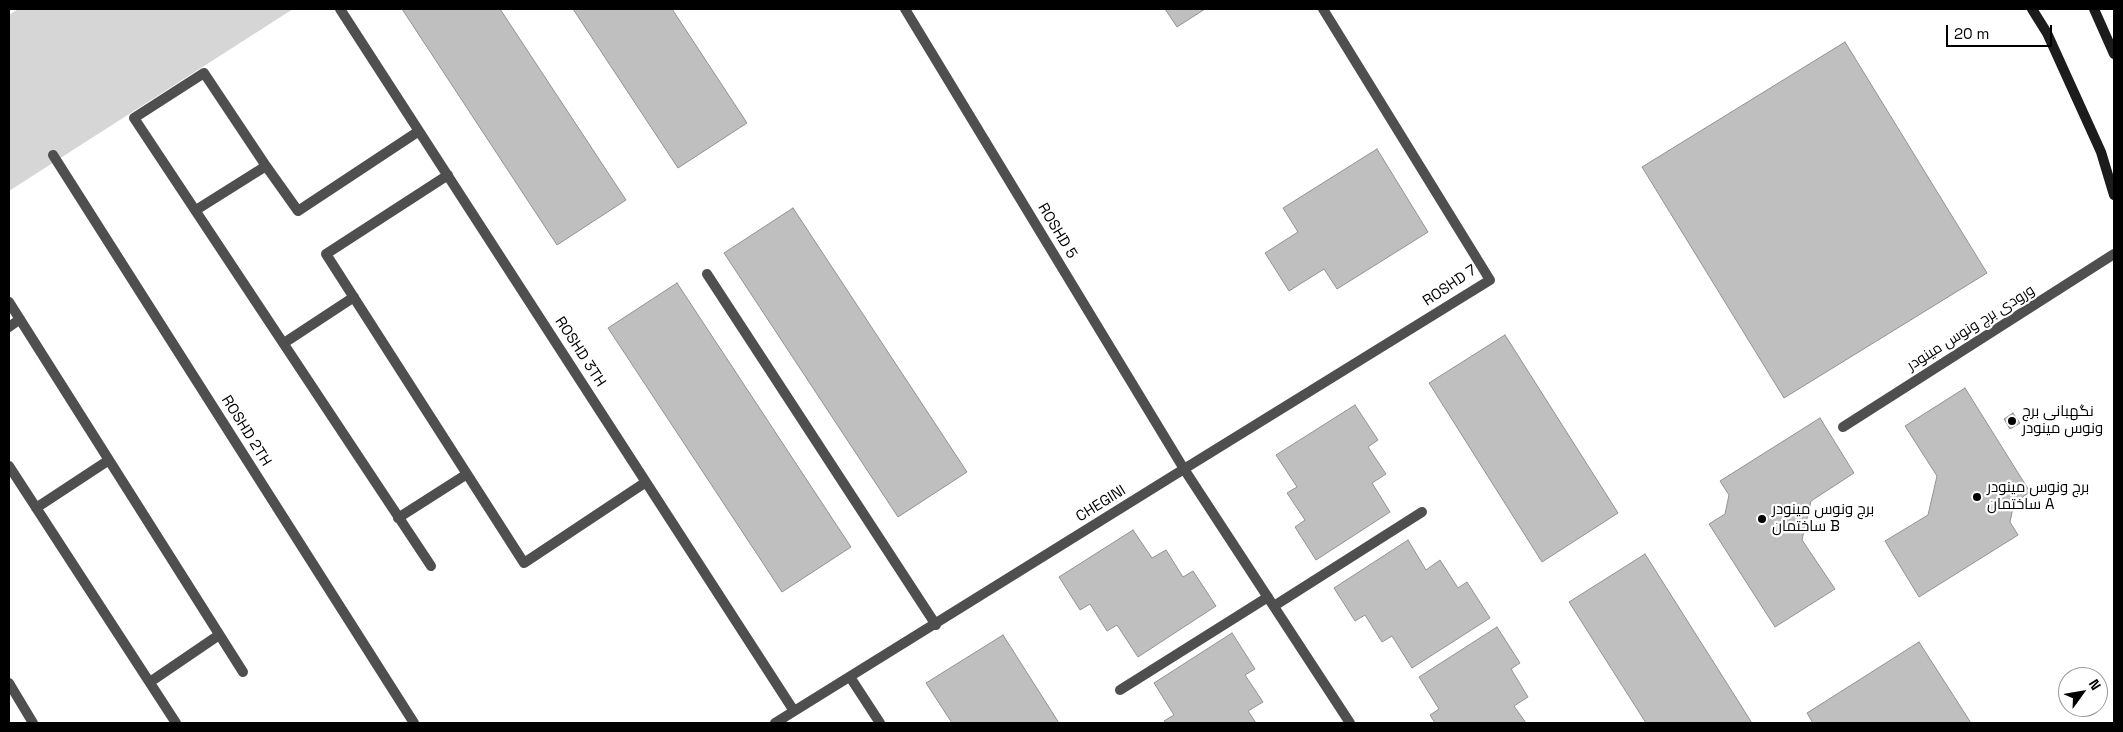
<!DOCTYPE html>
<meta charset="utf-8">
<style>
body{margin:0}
#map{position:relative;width:2123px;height:732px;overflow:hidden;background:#fff;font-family:"Space Grotesk",sans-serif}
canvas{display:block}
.frame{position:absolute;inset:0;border:10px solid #000;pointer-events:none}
.north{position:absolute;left:2058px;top:667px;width:50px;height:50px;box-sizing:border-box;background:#fff;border:1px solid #999;border-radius:50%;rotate:58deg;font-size:14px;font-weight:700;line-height:20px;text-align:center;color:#000}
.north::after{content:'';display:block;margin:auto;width:18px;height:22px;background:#000;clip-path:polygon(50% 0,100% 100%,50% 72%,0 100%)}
.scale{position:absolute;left:1946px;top:25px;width:106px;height:22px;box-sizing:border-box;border:2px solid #000;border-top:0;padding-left:6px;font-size:15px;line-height:18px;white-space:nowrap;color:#000;-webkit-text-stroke:4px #fff;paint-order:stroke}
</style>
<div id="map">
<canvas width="2123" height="732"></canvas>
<div class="frame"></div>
<div class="north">N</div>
<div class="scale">20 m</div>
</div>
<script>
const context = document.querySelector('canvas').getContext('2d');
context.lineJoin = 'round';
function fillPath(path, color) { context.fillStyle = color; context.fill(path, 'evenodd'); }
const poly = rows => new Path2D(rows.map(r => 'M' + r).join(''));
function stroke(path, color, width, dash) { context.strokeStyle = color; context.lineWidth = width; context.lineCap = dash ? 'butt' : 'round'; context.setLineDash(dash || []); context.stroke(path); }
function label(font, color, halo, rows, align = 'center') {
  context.font = font + ' "Space Grotesk",Cairo,sans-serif'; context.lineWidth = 4.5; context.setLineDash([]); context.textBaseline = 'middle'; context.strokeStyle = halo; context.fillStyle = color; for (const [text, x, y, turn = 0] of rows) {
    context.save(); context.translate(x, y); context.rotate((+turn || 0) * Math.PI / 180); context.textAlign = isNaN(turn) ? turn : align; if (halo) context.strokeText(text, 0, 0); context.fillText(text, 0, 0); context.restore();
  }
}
fillPath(poly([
 [18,9,293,9,9,191,9,15]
]), '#d6d6d6');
const building = poly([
 [402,9,500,9,626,200,557,245,402,9],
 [573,9,672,9,747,123,678,168,573,9],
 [1165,9,1205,9,1177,27,1165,9],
 [1845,42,1987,273,1784,398,1642,167,1845,42],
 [1377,149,1428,232,1337,289,1324,269,1289,291,1265,253,1298,232,1283,208,1377,149],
 [793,208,967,472,898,517,724,253,793,208],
 [677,283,851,547,782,592,608,328,677,283],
 [1505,335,1618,513,1542,562,1429,383,1505,335],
 [1965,388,2030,492,2014,503,2010,522,2018,535,1919,597,1885,541,1928,515,1937,476,1905,426,1965,388],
 [1355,405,1378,440,1368,447,1386,474,1372,483,1390,512,1316,560,1295,527,1305,520,1287,493,1297,487,1276,455,1355,405],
 [2013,413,2020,423,2010,429,2004,419,2013,413],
 [1820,418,1854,473,1811,501,1802,540,1835,589,1775,627,1709,524,1725,514,1729,495,1720,481,1820,418],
 [1133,530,1152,558,1166,550,1183,577,1193,571,1216,606,1138,657,1117,625,1107,631,1090,604,1080,610,1059,577,1133,530],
 [1408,540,1426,570,1440,560,1458,588,1467,582,1490,618,1412,668,1392,636,1382,642,1365,615,1355,621,1334,588,1408,540],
 [1645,554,1752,723,1646,723,1569,602,1645,554],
 [1497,627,1520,663,1511,669,1528,697,1514,706,1526,723,1435,723,1430,715,1439,709,1419,677,1497,627],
 [1232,633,1255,669,1245,675,1263,702,1248,711,1256,723,1165,723,1164,721,1174,715,1154,683,1232,633],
 [1003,635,1059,723,952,723,926,683,1003,635],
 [1919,642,1971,723,1813,723,1807,713,1919,642]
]);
fillPath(building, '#bfbfbf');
stroke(building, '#939393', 1);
stroke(poly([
 [340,9,794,711],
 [905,9,1184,469,1490,280,1323,9],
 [53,155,414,723],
 [266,166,298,211,419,131],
 [448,175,326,254,524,563,646,482],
 [196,210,266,166,204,73,134,118,431,566],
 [707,274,936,625],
 [9,302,243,672],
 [9,327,20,319],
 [284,343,354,297],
 [1843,427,2114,254],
 [9,466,176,723],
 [36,508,109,460],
 [398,518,467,474],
 [1274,606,1422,512],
 [850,677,880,723],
 [150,682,219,635],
 [9,683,33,723],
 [1120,690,1268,597],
 [775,723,1184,469,1350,723]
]), '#4f4f4f', 10);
stroke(poly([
 [2032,9,2047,33,2101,152,2114,195],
 [2094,9,2114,54]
]), '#1c1c1c', 10);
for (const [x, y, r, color] of [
 [2012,421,5,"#000"],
 [1977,497,5,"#000"],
 [1762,519,5,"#000"]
]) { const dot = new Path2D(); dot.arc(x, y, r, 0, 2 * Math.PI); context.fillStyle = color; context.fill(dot); stroke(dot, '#fff', 2); }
label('15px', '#000', '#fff', [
 ["ROSHD 5",1057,231,59],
 ["ROSHD 7",1450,286,-34],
 ["ورودی برج ونوس مینودر",1971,328,-32],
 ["ROSHD 3TH",580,352,57],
 ["ROSHD 2TH",246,431,58],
 ["CHEGINI",1101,504,-32]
]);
label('15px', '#000', '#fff', [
 ["نگهبانی برج",2022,412],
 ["ونوس مینودر",2022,429],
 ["برج ونوس مینودر",1987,488],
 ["ساختمان A",1987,505],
 ["برج ونوس مینودر",1772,510],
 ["ساختمان B",1772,527]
], 'left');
</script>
